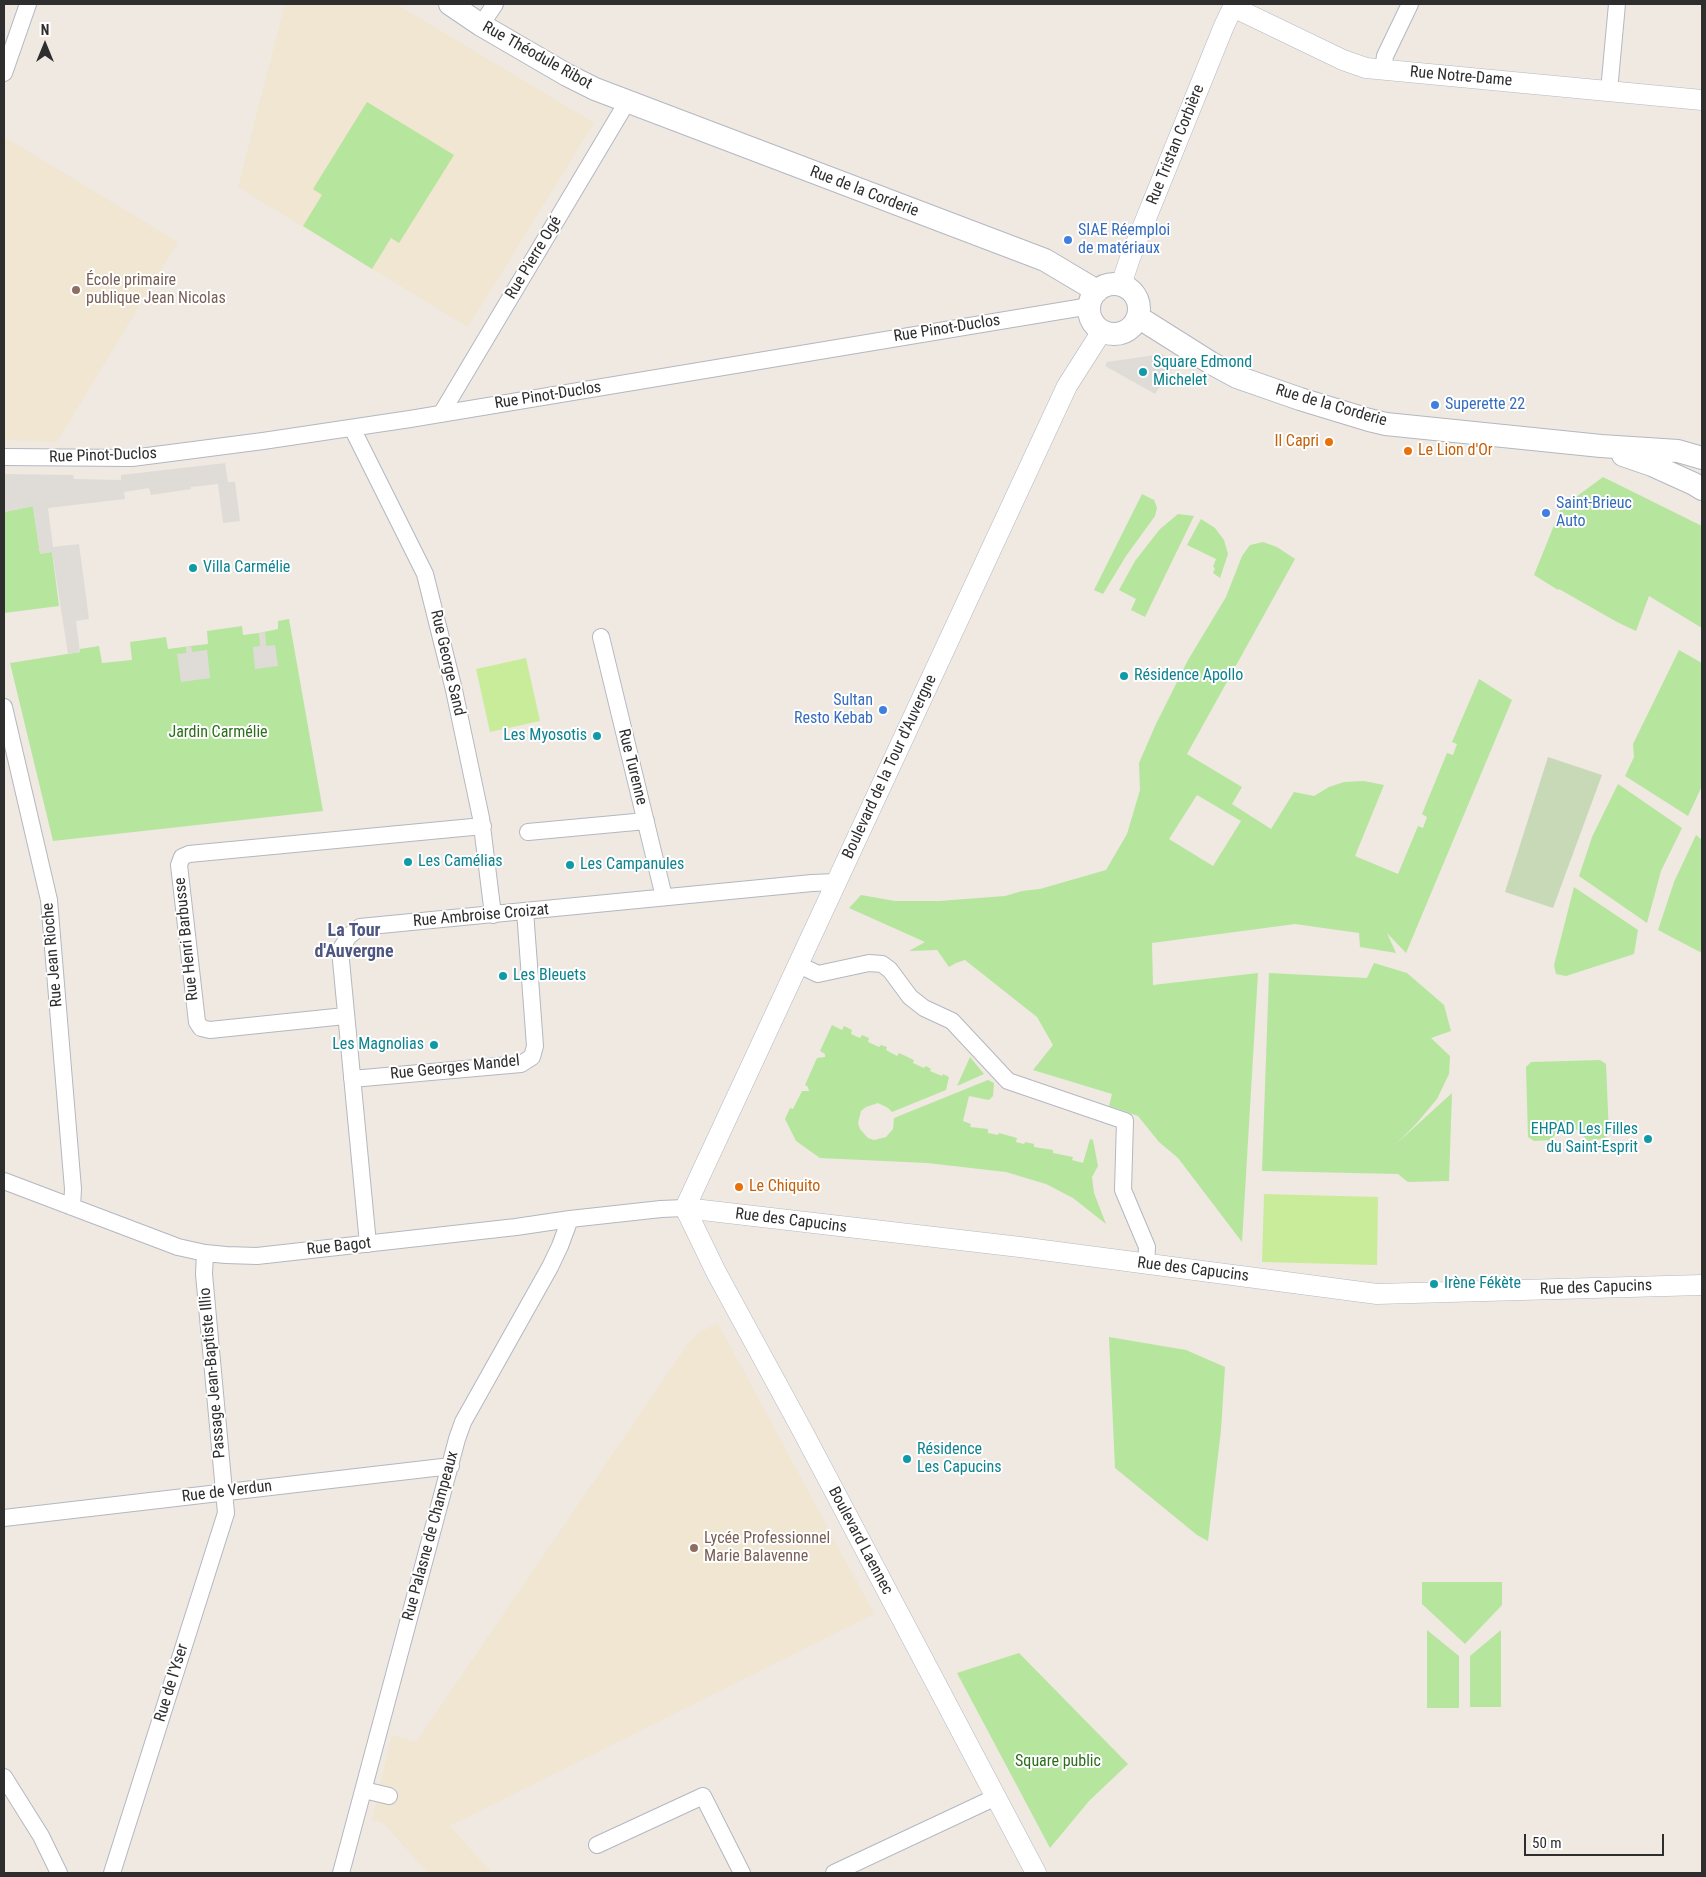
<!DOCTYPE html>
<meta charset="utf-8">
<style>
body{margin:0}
#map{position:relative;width:1706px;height:1877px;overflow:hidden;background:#efe9e1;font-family:"Roboto Condensed",sans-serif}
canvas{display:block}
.frame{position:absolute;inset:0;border:5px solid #2e2e2e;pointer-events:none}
.north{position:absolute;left:20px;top:20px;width:50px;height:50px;-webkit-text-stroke:4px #fff;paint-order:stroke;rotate:0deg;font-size:14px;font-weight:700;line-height:20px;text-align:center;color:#2e2e2e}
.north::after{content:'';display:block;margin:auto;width:18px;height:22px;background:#2e2e2e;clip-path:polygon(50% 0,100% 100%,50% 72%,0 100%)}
.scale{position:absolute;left:1524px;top:1834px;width:140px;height:22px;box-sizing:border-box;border:2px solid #2e2e2e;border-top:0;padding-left:6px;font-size:15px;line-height:18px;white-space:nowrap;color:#2e2e2e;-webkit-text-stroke:4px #fff;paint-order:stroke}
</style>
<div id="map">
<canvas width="1706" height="1877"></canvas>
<div class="frame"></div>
<div class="north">N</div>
<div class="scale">50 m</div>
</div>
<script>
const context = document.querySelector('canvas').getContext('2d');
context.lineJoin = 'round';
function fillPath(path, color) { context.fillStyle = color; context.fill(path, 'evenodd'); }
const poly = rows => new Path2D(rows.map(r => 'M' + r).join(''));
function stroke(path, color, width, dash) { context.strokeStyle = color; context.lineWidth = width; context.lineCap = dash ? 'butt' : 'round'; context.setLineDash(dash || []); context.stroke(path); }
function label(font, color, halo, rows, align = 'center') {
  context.font = font + ' "Roboto Condensed",sans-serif'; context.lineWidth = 4; context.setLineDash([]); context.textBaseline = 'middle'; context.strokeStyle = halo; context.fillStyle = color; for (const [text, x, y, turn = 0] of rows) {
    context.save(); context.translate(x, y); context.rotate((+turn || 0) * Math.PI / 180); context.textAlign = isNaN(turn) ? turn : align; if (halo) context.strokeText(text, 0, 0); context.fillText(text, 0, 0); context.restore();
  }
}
fillPath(poly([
 [285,4,396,4,594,123,468,327,238,187],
 [4,137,178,242,57,442,4,440],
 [718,1323,874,1614,450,1826,492,1873,428,1873,383,1823,372,1820,392,1735,416,1742,687,1345,700,1332]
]), '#f0e6d1');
fillPath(poly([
 [367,102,454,155,399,243,391,238,372,269,303,226,322,195,313,189],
 [1603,477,1702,526,1702,628,1649,596,1636,631,1617,622,1559,589,1558,590,1534,575,1561,508],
 [1142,494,1154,500,1157,508,1155,516,1126,556,1103,594,1094,590],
 [33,506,40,553,52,552,59,606,4,613,4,512],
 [1178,514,1194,516,1145,617,1131,610,1136,599,1119,590,1135,561,1160,529],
 [1201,519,1215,528,1224,540,1228,554,1220,578,1213,573,1215,568,1213,567,1216,559,1187,545],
 [1263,542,1277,547,1295,559,1187,754,1242,787,1232,804,1271,829,1294,792,1314,796,1329,787,1344,782,1364,781,1384,785,1355,856,1398,874,1418,826,1423,828,1427,817,1422,814,1447,753,1453,755,1457,744,1452,742,1479,679,1512,700,1406,953,1387,933,1396,953,1360,947,1359,933,1295,924,1152,943,1153,985,1258,973,1242,1242,1178,1158,1159,1142,1138,1116,1109,1106,1112,1094,1033,1070,1053,1045,1037,1017,965,960,956,963,949,967,937,950,909,951,925,942,849,908,861,895,895,901,939,901,1005,896,1022,891,1040,889,1106,870,1127,834,1140,790,1139,763,1156,724,1188,660,1226,597,1242,556,1250,545],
 [1197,795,1241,821,1213,866,1169,839],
 [289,619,323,811,53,841,10,663,80,652,80,649,99,646,102,663,132,660,130,642,166,637,168,649,191,646,208,644,207,631,242,626,243,635,259,633,278,629,278,621],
 [1679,650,1702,663,1702,786,1688,816,1625,776,1634,757,1633,744],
 [1618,784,1682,828,1661,871,1647,923,1579,876,1592,837],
 [1696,835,1702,840,1702,953,1658,930,1674,882],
 [1574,887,1638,930,1634,954,1566,976,1556,974,1554,965],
 [1374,963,1407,973,1444,1005,1451,1031,1431,1038,1450,1056,1449,1074,1437,1099,1416,1124,1396,1144,1452,1093,1449,1181,1408,1182,1398,1174,1262,1171,1269,973,1367,978],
 [832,1025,842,1030,844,1026,852,1030,851,1034,860,1038,862,1035,869,1038,868,1042,879,1047,881,1045,887,1047,886,1050,897,1056,899,1053,914,1060,913,1063,924,1068,926,1066,931,1069,930,1071,942,1076,943,1074,949,1077,946,1090,892,1112,888,1108,878,1103,866,1107,861,1111,858,1123,860,1129,868,1138,874,1140,886,1137,893,1129,894,1118,988,1080,994,1083,993,1096,989,1100,969,1096,963,1121,971,1124,970,1127,988,1129,988,1133,998,1135,999,1133,1017,1138,1016,1142,1024,1144,1025,1142,1034,1144,1034,1147,1053,1150,1053,1153,1073,1157,1072,1160,1083,1163,1090,1139,1093,1140,1098,1166,1092,1177,1094,1193,1106,1224,1073,1198,1046,1184,1006,1172,927,1163,820,1158,796,1141,785,1119,790,1108,793,1109,802,1091,809,1091,808,1087,805,1085,817,1058,825,1057,825,1054,820,1051],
 [970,1057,984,1074,957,1086],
 [1600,1060,1606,1064,1609,1135,1603,1139,1588,1141,1578,1130,1571,1129,1558,1132,1550,1140,1534,1141,1528,1137,1526,1067,1531,1062],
 [1109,1337,1186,1350,1225,1367,1221,1430,1208,1541,1197,1535,1115,1468],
 [1422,1582,1502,1582,1502,1605,1465,1644,1422,1604],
 [1427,1630,1459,1656,1459,1708,1427,1708],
 [1501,1630,1501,1707,1470,1707,1470,1656],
 [1019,1653,1128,1764,1089,1801,1050,1848,957,1673]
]), '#b6e59e');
fillPath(poly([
 [1548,757,1602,775,1553,908,1505,892]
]), '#c8d9b8');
fillPath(poly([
 [526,658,540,721,490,732,476,669],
 [1264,1194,1378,1197,1377,1265,1262,1262]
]), '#c9ec9a');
fillPath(poly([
 [1162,354,1176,363,1155,394,1105,366,1107,362],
 [225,463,228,482,235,482,240,521,223,523,218,484,191,487,191,489,151,495,149,488,124,492,125,499,48,508,53,547,79,544,89,619,76,621,80,652,68,654,52,552,40,554,33,506,4,512,4,474,73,475,74,479,121,480,121,475],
 [265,632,266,646,275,645,278,666,255,669,253,647,260,646,259,633],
 [191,646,192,652,207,650,210,678,181,682,177,654,186,653,186,647]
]), '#dfdcd8');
const minor = poly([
 [481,25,495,4],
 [1383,70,1385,56,1410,4],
 [4,73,28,4],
 [1609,91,1617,4],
 [441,414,627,102],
 [352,428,425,574,454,690,481,818,493,915],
 [4,457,132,458,263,441,410,419,1090,306],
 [601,637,664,897],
 [4,707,49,900,73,1189,72,1207],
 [528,832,646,821],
 [799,965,818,974,869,963,882,964,890,970,910,997,924,1008,952,1021,1008,1081,1125,1121,1123,1190,1147,1247,1146,1265],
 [345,1016,210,1030,201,1028,197,1022,179,865,182,857,189,854,483,826],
 [352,1079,521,1064,532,1057,535,1046,525,911],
 [4,1181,178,1247,205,1253,226,1255,257,1256,516,1227,570,1219,661,1209,685,1208],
 [368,1244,340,950,349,936,360,927,812,883,837,882],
 [4,1518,451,1466],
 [4,1777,41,1836,59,1873],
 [364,1790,389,1796],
 [597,1845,703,1796,742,1873],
 [112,1873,226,1513,204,1274,205,1253],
 [341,1873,457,1439,463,1422,550,1267,560,1246,570,1219],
 [834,1873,996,1797]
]);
const tertiary = poly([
 [1121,285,1130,258,1224,26,1233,7,1343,60,1366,68,1702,100],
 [685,1208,1020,1247,1377,1294,1702,1285],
 [685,1208,1067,386,1102,331],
 [685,1208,716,1272,802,1430,1036,1873]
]);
const secondary = poly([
 [450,4,481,25,567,75,595,89,1045,260,1097,291],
 '1089 309a25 25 0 1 1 50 0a25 25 0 1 1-50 0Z',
 [1138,317,1211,363,1237,377,1300,399,1369,420,1386,424,1601,446,1678,451,1702,458],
 [1623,455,1652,465,1694,484,1702,489]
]);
stroke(minor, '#b4b7c1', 18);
stroke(tertiary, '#b4b7c1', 21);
stroke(secondary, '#b4b7c1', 24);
stroke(minor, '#fff', 16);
stroke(tertiary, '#fff', 20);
stroke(secondary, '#fff', 22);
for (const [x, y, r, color] of [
 [1068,240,5,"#3f7fe0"],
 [76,290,5,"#8d6e63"],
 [1143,372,5,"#0f9aa8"],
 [1435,405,5,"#3f7fe0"],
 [1329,442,5,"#e8710a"],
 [1408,451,5,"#e8710a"],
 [1546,513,5,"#3f7fe0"],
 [193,568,5,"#0f9aa8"],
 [1124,676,5,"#0f9aa8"],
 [883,710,5,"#3f7fe0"],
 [597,736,5,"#0f9aa8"],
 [408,862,5,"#0f9aa8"],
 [570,865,5,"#0f9aa8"],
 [503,976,5,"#0f9aa8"],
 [434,1045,5,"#0f9aa8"],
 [1648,1139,5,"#0f9aa8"],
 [739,1187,5,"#e8710a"],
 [1434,1284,5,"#0f9aa8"],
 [907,1459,5,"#0f9aa8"],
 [694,1548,5,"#8d6e63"]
]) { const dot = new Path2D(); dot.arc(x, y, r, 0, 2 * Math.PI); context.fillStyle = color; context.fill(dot); stroke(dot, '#fff', 2); }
label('16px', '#2e2e2e', '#fff', [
 ["Rue Théodule Ribot",537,56,29],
 ["Rue Notre-Dame",1461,77,5],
 ["Rue Tristan Corbière",1176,145,-68],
 ["Rue de la Corderie",864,192,21],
 ["Rue Pierre Ogé",534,258,-59],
 ["Rue Pinot-Duclos",947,329,-9],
 ["Rue Pinot-Duclos",548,396,-9],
 ["Rue de la Corderie",1331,406,16],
 ["Rue Pinot-Duclos",103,456,-2],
 ["Rue George Sand",447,663,77],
 ["Rue Turenne",632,767,76],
 ["Boulevard de la Tour d'Auvergne",890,767,-65],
 ["Rue Ambroise Croizat",481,916,-5],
 ["Rue Henri Barbusse",187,939,-96],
 ["Rue Jean Rioche",53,955,-95],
 ["Rue Georges Mandel",455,1068,-6],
 ["Rue des Capucins",791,1221,7],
 ["Rue Bagot",339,1247,-6],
 ["Rue des Capucins",1193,1270,7],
 ["Rue des Capucins",1596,1288,-2],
 ["Passage Jean-Baptiste Illio",213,1373,-95],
 ["Rue de Verdun",227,1492,-7],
 ["Rue Palasne de Champeaux",431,1536,-75],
 ["Boulevard Laennec",860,1541,62],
 ["Rue de l'Yser",172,1683,-73]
]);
label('16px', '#366cbe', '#fff', [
 ["SIAE Réemploi",1078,231],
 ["de matériaux",1078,249],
 ["Superette 22",1445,405],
 ["Saint-Brieuc",1556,504],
 ["Auto",1556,522],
 ["Sultan",873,701,"right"],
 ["Resto Kebab",873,719,"right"]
], 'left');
label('16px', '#785e54', '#fff', [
 ["École primaire",86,281],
 ["publique Jean Nicolas",86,299],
 ["Lycée Professionnel",704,1539],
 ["Marie Balavenne",704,1557]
], 'left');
label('16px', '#0d838f', '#fff', [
 ["Square Edmond",1153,363],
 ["Michelet",1153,381],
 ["Villa Carmélie",203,568],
 ["Résidence Apollo",1134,676],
 ["Les Myosotis",587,736,"right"],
 ["Les Camélias",418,862],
 ["Les Campanules",580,865],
 ["Les Bleuets",513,976],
 ["Les Magnolias",424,1045,"right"],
 ["EHPAD Les Filles",1638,1130,"right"],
 ["du Saint-Esprit",1638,1148,"right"],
 ["Irène Fékète",1444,1284],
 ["Résidence",917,1450],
 ["Les Capucins",917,1468]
], 'left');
label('16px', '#c56008', '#fff', [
 ["Il Capri",1319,442,"right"],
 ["Le Lion d'Or",1418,451],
 ["Le Chiquito",749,1187]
], 'left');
label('16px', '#2c6e1b', '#fff', [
 ["Jardin Carmélie",218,733],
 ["Square public",1058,1762]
]);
label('bold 18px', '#4d5680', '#fff', [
 ["La Tour",354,931],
 ["d'Auvergne",354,952]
]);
</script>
